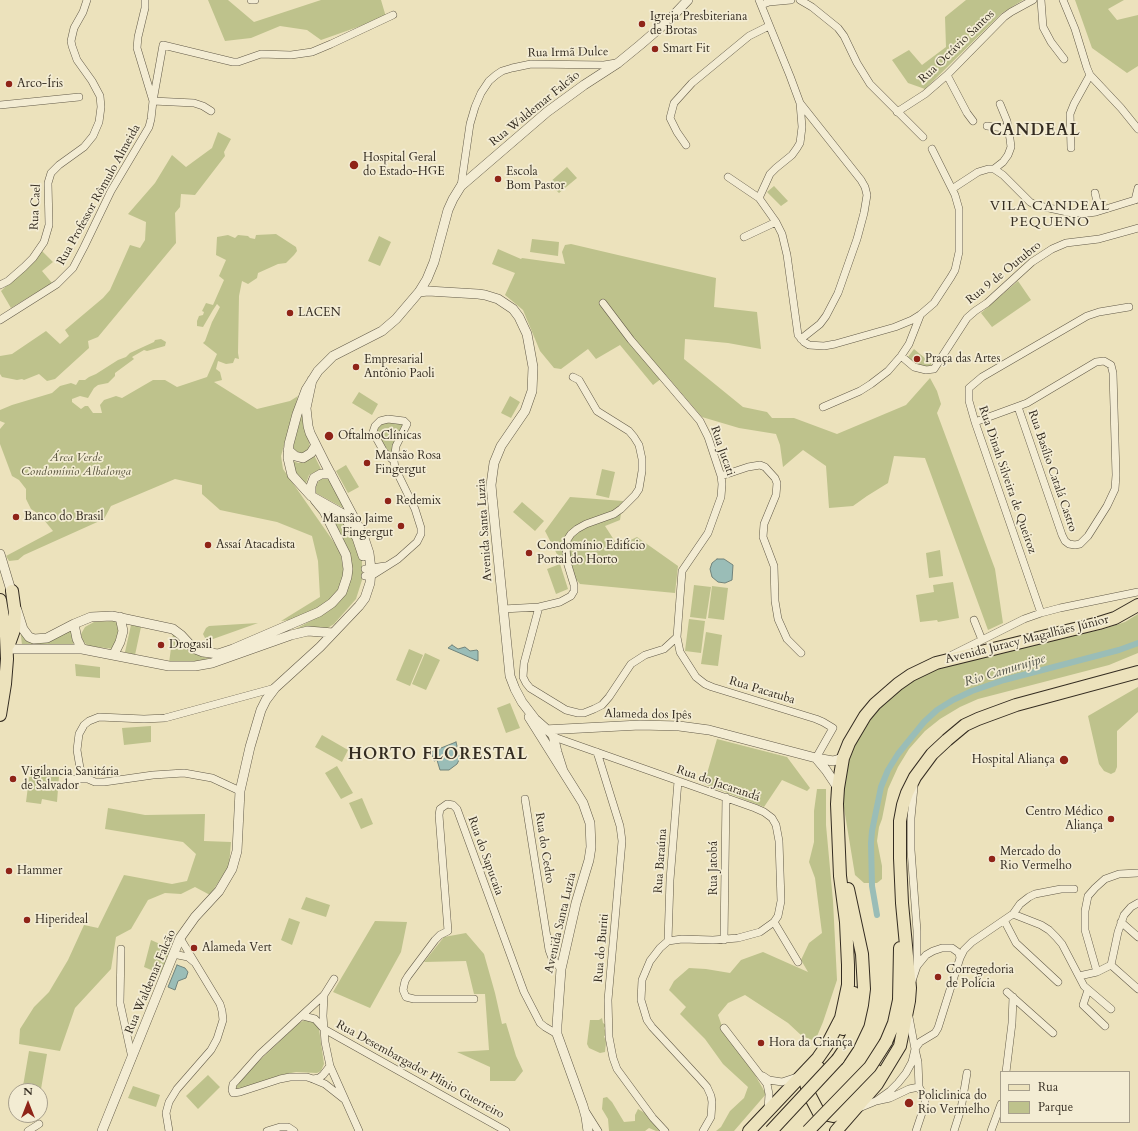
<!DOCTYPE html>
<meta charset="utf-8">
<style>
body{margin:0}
#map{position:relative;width:1138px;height:1131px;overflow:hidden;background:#ece2bc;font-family:Cardo,serif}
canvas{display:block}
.legend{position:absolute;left:1000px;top:1071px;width:130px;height:52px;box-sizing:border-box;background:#f3ecd3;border:1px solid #a79f8c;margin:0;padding:5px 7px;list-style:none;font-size:12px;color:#342c21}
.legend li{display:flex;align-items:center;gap:8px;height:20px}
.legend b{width:20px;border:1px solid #a79f8c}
.north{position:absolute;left:8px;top:1083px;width:40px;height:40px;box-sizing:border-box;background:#f3ecd3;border:1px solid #a79f8c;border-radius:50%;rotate:0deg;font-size:11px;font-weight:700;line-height:16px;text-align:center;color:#342c21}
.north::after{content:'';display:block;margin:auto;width:14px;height:18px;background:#8f2418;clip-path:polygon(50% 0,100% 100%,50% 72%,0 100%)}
</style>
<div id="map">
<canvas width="1138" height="1131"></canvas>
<ul class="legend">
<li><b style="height:5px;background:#ece2bc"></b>Rua</li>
<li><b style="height:11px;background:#bec28c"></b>Parque</li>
</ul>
<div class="north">N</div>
</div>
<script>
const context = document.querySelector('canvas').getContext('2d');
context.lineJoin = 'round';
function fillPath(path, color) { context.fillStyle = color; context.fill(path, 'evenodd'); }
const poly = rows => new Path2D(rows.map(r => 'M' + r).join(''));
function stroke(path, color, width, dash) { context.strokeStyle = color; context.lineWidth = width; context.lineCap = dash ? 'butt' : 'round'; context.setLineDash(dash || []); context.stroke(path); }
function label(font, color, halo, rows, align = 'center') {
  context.font = font + ' Cardo,serif'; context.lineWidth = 3.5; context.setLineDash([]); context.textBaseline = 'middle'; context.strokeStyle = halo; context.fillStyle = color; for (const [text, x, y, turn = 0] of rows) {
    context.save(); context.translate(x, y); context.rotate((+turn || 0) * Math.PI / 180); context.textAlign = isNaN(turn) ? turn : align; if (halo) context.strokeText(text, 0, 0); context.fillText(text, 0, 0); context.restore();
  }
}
fillPath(poly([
 [208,0,228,0,254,22,321,0,381,0,386,17,321,40,307,30,280,26,251,38,225,41],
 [966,0,1023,0,1002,13,925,89,908,83,892,60,909,50,922,65,946,47,945,17],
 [1075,0,1124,0,1108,9,1117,20,1138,15,1138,66,1127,73,1092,48],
 [218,132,231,139,224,152,225,156,195,195,181,194,180,207,175,213,176,243,98,337,88,341,89,348,55,379,47,381,39,374,24,380,22,379,17,380,2,377,0,374,0,356,12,354,46,331,60,344,69,336,65,330,103,298,110,290,130,245,140,248,145,240,146,222,128,214,155,183,172,155,186,167,212,148],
 [567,167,577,178,559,193,549,183],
 [774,186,788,201,781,206,767,192],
 [276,234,296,247,297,251,294,255,286,263,278,264,258,273,257,278,248,284,242,281,239,296,238,353,239,359,235,358,233,363,226,364,218,361,216,369,220,372,222,380,214,382,257,409,290,401,298,396,281,456,283,469,340,551,344,574,339,590,323,608,297,619,281,621,320,597,318,561,312,536,277,522,220,510,202,494,202,485,175,479,111,506,104,519,24,555,18,560,9,561,6,556,53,531,40,515,31,509,26,499,26,489,19,480,12,476,0,444,0,429,5,423,0,421,0,410,12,405,52,393,60,386,71,383,76,385,79,380,85,380,89,377,96,374,118,360,126,357,130,353,143,347,154,342,155,340,161,339,166,342,165,346,147,351,144,350,132,357,134,359,115,373,115,376,108,383,98,385,94,388,88,398,80,396,72,399,72,402,81,409,85,406,88,406,93,413,102,413,100,405,104,400,116,396,122,398,153,380,165,380,177,387,207,377,217,354,203,343,205,341,212,322,220,307,217,304,213,310,203,327,197,326,197,321,199,316,203,315,204,312,202,311,206,303,213,305,224,280,219,276,226,260,216,255,217,237,228,235,235,238,238,235,248,236,250,238,255,239,256,235],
 [379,236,391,242,380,266,368,261],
 [532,239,559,242,558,256,530,252],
 [571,244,716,278,714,307,757,312,761,349,728,343,685,339,684,359,743,407,767,412,772,418,794,418,837,434,906,405,930,378,937,391,941,404,937,413,995,569,1003,623,988,630,925,458,894,456,888,483,867,496,853,506,829,508,826,466,803,450,783,467,780,445,776,434,739,428,702,417,666,375,653,385,620,345,596,359,588,349,561,369,554,368,540,351,523,310,505,295,515,273,492,264,498,249,521,259,522,258,565,264,562,252,565,245],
 [42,251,53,262,42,271,52,283,11,308,1,291],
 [1018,281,1031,300,992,327,981,313],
 [914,349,932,364,928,368,917,365,908,357],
 [359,392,378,404,372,415,352,403],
 [510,396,520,402,511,418,501,413],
 [302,408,310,447,307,452,302,454,294,450,292,444],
 [393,421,404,424,392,455,379,440,375,432,378,426,382,423],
 [314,455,321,469,309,475,305,486,301,483,289,459,298,463,302,462],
 [346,465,359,487,348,493,336,471],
 [602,469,615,472,609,498,596,495],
 [320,478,328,478,347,510,316,493,316,487],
 [570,497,623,501,620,520,605,526,618,546,637,537,678,566,675,593,580,584,560,560,545,531],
 [522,502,544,521,535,531,513,512],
 [323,506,337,515,350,532,362,555,362,580,356,599,334,624,326,629,288,633,329,611,339,602,351,562,348,550],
 [940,550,943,576,929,578,926,553],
 [560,564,568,589,556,594,547,569],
 [953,582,959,618,938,622,937,620,920,622,916,595,934,592,933,585],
 [694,585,711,587,706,619,690,617],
 [712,586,728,588,724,620,708,618],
 [1138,614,1138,653,1109,665,978,699,960,707,940,719,925,731,909,749,898,767,888,789,882,819,879,827,877,841,882,866,882,879,877,883,864,883,855,875,842,796,846,756,857,731,890,689,941,658,1019,649,1057,639,1104,629,1125,622],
 [689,619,705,621,701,653,685,651],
 [116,621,119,628,115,649,88,646,83,641,81,634,85,627,94,622],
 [258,623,213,639,205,638,203,634,206,628,209,626],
 [131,625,141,627,135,655,125,652],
 [20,627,34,643,48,642,76,628,74,642,72,645,22,645],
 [706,632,722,635,718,666,701,664],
 [173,633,196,654,214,661,169,663],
 [409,649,423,655,410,686,396,680],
 [425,653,440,660,426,690,412,684],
 [75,664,100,667,100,678,76,676],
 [1138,687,1138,712,1117,731,1117,767,1115,772,1111,774,1104,771,1099,764,1088,716],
 [510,703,520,728,506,733,497,708],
 [151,726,151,742,124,745,122,728],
 [322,735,348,750,342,762,315,747],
 [717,739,787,757,810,788,807,791,782,780,764,807,704,784],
 [337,766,353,793,341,799,325,773],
 [30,771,59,776,57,802,42,799,41,804,26,802],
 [817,789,826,789,826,825,833,901,837,980,823,1022,815,1041,802,1036,788,1023,745,995,728,1003,718,1015,723,1029,751,1068,766,1094,734,1131,716,1131,721,1127,730,1111,744,1098,748,1087,723,1064,705,1039,680,1014,686,1007,669,990,674,981,689,968,706,969,730,973,741,960,763,952,808,972,801,960,809,943,822,933,815,878,809,862,814,842,814,811],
 [362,798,373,824,361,829,349,803],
 [108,808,145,815,205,814,204,841,231,842,229,866,210,895,195,887,181,894,165,893,148,900,131,929,116,937,111,969,75,1008,60,1051,19,1044,20,1029,34,1007,49,992,68,960,84,925,98,928,124,875,172,884,187,881,196,854,183,842,105,829],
 [306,897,330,905,326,917,301,909],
 [289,918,300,922,292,945,281,940],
 [375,921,407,922,401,952,370,1008,333,992],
 [466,933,484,954,495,993,502,1024,506,1023,516,1056,523,1071,515,1081,490,1081,490,1067,457,1052,489,1050,485,994,474,994,466,961,424,962,444,937],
 [151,940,171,949,161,974,144,967],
 [602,1018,603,1023,606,1025,604,1028,607,1035,604,1036,606,1042,605,1052,600,1053,589,1048,587,1044,590,1020,599,1020],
 [305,1020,310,1020,314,1022,319,1029,324,1064,321,1071,317,1073,296,1072,281,1075,238,1090,236,1089,238,1081,299,1023],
 [29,1051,47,1054,41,1089,23,1086],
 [208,1075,220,1087,198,1109,186,1096],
 [133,1086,160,1095,156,1107,128,1098],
 [607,1097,612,1102,624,1122,635,1121,635,1115,638,1109,645,1113,663,1131,656,1131,649,1128,645,1131,609,1131,608,1119,602,1109,603,1098]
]), '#bec28c');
const water = poly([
 [717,559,724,559,733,565,732,580,725,583,718,582,712,577,710,569,712,563,717,559],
 [452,645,458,649,465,647,470,651,477,650,478,651,478,661,448,648,452,645],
 [456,742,457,746,455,751,456,754,461,756,457,764,449,770,440,770,437,760,434,761,431,752,456,742],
 [177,965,185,968,188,972,186,978,178,981,175,990,168,987,177,965]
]);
fillPath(water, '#9abdb7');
stroke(water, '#71837b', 1);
stroke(poly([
 [877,915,872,886,871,843,872,831,881,787,888,770,898,754,924,722,937,710,953,700,972,691,1004,680,1119,650,1138,643]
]), '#9abdb7', 6);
const minor = poly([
 [251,0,255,0],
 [759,0,790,76,800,103,861,180,865,187,867,195,864,213,857,239,838,293,826,316,820,324,801,339],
 [800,0,812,7,838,28,844,36,857,63,870,84,923,137],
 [1041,0,1043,27,1051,42,1064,59],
 [1063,0,1075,29,1087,68,1090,75,1121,108,1138,129],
 [761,5,769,2,791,0],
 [947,75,967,113,973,121],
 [0,105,79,97],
 [211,111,203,106,194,103,153,101,163,45,233,62,238,62,261,54,291,55,312,52,331,44,393,15],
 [897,112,925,94,947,75,1004,17,1011,12,1033,0],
 [987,126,1005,128,1009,130],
 [686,145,677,132,670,118,674,103,692,83,749,36,769,26],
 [1071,148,1070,114,1074,104,1090,75],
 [994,169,1003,175,1030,202,1035,205,1072,213,1089,213,1096,212,1135,200],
 [728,177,759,198,776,222,782,234,787,255,798,335,804,342,809,345,824,346,835,344,895,327,912,320,920,315,934,303,951,277,955,270,959,252,959,209,955,195,932,149],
 [461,186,470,124,475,107,481,93,489,81,496,75,502,71,512,68,531,64,604,65,616,63],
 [952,189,978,172,988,169,994,169,1003,162,1008,155,1011,147,1010,139,1007,121,1000,104],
 [1095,193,1099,211],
 [759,198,770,174,776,168,792,155,797,148,800,143,802,127,800,103],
 [1135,200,1138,188],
 [744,237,776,222],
 [0,285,8,281,24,267,33,258,44,242,49,225,48,183,51,173,59,165,84,147,93,136,99,122,101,107,100,96,92,81,77,60,72,46,71,41,74,28,83,12,87,0],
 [0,320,57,284,73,268,84,247,111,191,149,127,151,119,153,101,137,48,138,37,145,8,145,0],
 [901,356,914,367,926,370,934,369,967,318,975,311,987,303,1032,262,1052,249,1066,243,1099,239,1138,228],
 [823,407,860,391,871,384,888,371,901,356,909,344,920,316],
 [975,422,1027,403,1096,362,1104,361,1111,365,1113,373,1116,475,1115,489,1107,506,1088,536,1080,544,1075,545,1069,544,1065,541,1062,535,1018,407],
 [721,476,748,467,760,465,765,467,775,478,777,483,776,495,764,524,763,537,774,566,775,601,778,619,787,639,801,653],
 [365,569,385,566],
 [365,576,371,576,398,559,417,542,421,534,421,528,415,509,395,468,394,461,396,446,407,424,404,421,388,419,380,421,375,426,373,432,384,452,394,461],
 [539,607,524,663,523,677,526,683,530,688,566,710,578,713,584,713,594,709,602,705,609,697,631,664,645,655,664,649,677,637,682,571,708,533,721,497,722,484,721,476,708,437,700,421,631,340,603,303],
 [503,609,539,607,560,602,571,596,574,591,574,585,567,562,566,547,567,540,571,534,577,529,586,524,614,514,621,509,635,495,639,489,642,471,642,459,639,445,634,437,629,431,597,411,579,380,573,377],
 [1041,613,975,422,969,401,969,388,982,377,1087,316,1099,312,1129,307],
 [974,620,982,640],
 [677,637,680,652,696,677,705,684,712,687,816,719,823,722,833,728,816,758],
 [952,655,1024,619,1041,613,1060,608,1138,592],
 [554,737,755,808,764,812,772,818,776,825,779,841,781,901,778,916,774,922,760,932,738,938,713,940,682,939,668,941,660,948,650,961,642,980,641,1000,647,1020,652,1027,700,1079,707,1087,711,1096,712,1102,711,1117,703,1131],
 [597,752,620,826,622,841,608,1000,609,1037,613,1058,617,1069,653,1118,665,1131],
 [70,779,88,779],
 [240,791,212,778,184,773,153,775,104,782,95,782,88,779,83,773,80,768,77,750,79,734,84,725,89,721,99,717,144,719,165,718,275,688],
 [525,799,549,950,552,958,561,969],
 [1013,914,1041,925,1049,930,1056,937,1062,944,1084,986,1111,1009],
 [1004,920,1016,943,1058,982],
 [774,922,798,962],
 [1121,922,1138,937],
 [724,940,726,797],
 [668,941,670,880,678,781],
 [121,949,120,1003,132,1058],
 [173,954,188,957,194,962],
 [1111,965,1138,989],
 [917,966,926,955,933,951,942,948,952,948,959,953,960,958],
 [1097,972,1085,930,1085,911,1088,896,1095,888,1105,879,1119,874,1138,873],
 [1079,976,1097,972,1111,965,1118,932,1124,915,1131,907,1138,903],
 [334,979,324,995,260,1054,236,1081,233,1084,232,1090,233,1093,240,1092,280,1079,290,1077,307,1077,313,1079,325,1084,344,1099],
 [912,981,917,966,917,931,911,850,911,818,914,787],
 [1088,990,1083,1005,1105,1026],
 [1007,992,1053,1033],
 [324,995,323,1016,325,1042,330,1066,359,1131],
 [474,999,414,999,406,997,403,990,405,981,408,976,435,940,440,935,448,931,439,815,440,809,447,804,453,805,457,809,524,992,540,1023,545,1027,557,1034],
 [303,1016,315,1019,324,1029,506,1131],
 [724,1028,767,1084,769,1094,768,1110],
 [1006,1072,1012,1023,1013,997],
 [763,1076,769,1080,782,1082,797,1077],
 [313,1079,319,1078,323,1075,330,1066],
 [876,1101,890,1091,898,1083,906,1073,912,1062,915,1049,909,1017],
 [859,1108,876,1101,890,1098,909,1089,919,1087],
 [586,1112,598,1131],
 [28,1131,39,1124],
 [169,1131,166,1113,169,1102,177,1089,211,1050,217,1039,223,1020,222,1011,220,1004,180,938],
 [267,1131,280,1127,288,1127,294,1131],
 [916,1131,925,1104,925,1098,919,1087,918,1062,915,1049,920,1042,935,1033,938,1028,960,958,964,950,972,942,1013,914,1020,904,1029,897,1035,894,1061,889,1074,889],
 [954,1131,961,1109,967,1073],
 [991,1131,1001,1104]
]);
const tertiary = poly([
 [419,292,428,291,478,294,485,295,498,299,513,309,519,317,527,334,533,367,532,391,525,411,501,446,494,463,491,485,492,496,510,676,515,689,522,702,535,719,553,735,557,752,563,771],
 [288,450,295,456,303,458,311,453,316,445],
 [311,496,311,486,314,478,321,474,331,474],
 [0,554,13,597],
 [363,556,357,538,343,514,311,496,292,475,288,458,289,444,297,414,306,390,318,371,333,356,382,331,396,319,419,292,427,279,434,262,448,210,453,199,461,186,547,112,584,85,618,63,640,45,669,20,688,0],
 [17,610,23,629,29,637,34,639,47,638,74,624,91,617,112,616,173,629,181,635,193,648,203,652,218,654,233,649,319,612,332,603,342,592,347,577,348,569,346,555,324,511,315,500],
 [74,624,77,639,82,649],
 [7,649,82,649,169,666,195,666,212,663,291,635,308,631,333,633],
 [114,654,120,642,123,631,120,617],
 [529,717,583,803,590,823,591,847,589,860,576,903,561,969,557,1025,557,1034,583,1106,586,1117,588,1131],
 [544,730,640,725,679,726,709,730,816,758,833,761,843,758],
 [816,758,826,770,838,788],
 [102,1131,180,938,195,917,219,891,232,869,237,851,240,791,250,747,261,710,266,700,275,688,320,647,359,606,365,598,370,583,371,569,369,553,363,535,325,463,310,433,308,426,306,408,312,380]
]);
const primary = poly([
 [0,600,6,636,7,659,5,684,0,715],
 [9,644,14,630,15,613,12,591],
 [843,1029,852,1013,854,993],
 [886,1042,894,1023,899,1000,900,948],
 [838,1059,848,1044,858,1023,862,1005,864,989,862,954,848,889],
 [819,1068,806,1083,808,1092,819,1113,833,1116,849,1104,877,1071],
 [749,1131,818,1058,827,1045,841,1018,848,985,848,965,846,922,840,876,837,804,838,788,843,758,849,743,865,716,875,704,898,684,911,675,936,663,1099,623,1115,618,1138,605],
 [836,1131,877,1084,900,1046,909,1001,910,988,902,903,900,858,900,821,903,805,907,793,915,777,932,754,947,740,965,725,978,719,1016,705,1138,672]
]);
stroke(minor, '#625a48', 8);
stroke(tertiary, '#625a48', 10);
stroke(primary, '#342c21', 14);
stroke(minor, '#f3ecd3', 7);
stroke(tertiary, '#f3ecd3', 9);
stroke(primary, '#ece2bc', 12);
const primaryBridge = poly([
 [771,1131,838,1059],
 [808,1131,870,1067,886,1042]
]);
stroke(primaryBridge, '#342c21', 14, []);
stroke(primaryBridge, '#ece2bc', 12);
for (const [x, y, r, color] of [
 [642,24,4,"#8f2418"],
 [655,49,4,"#8f2418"],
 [9,84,4,"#8f2418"],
 [354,165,5,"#8f2418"],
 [498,179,4,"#8f2418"],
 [290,313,4,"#8f2418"],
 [917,359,4,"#8f2418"],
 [356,367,4,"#8f2418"],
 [329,436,5,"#8f2418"],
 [367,463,4,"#8f2418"],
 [388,501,4,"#8f2418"],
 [16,517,4,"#8f2418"],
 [401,526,4,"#8f2418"],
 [208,545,4,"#8f2418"],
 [529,553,4,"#8f2418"],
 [161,645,4,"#8f2418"],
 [1064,760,5,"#8f2418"],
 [13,779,4,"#8f2418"],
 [1111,819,4,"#8f2418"],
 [992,859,4,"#8f2418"],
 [9,871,4,"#8f2418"],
 [27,920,4,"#8f2418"],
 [194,948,4,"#8f2418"],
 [938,977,4,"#8f2418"],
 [761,1043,4,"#8f2418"],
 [909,1103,5,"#8f2418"]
]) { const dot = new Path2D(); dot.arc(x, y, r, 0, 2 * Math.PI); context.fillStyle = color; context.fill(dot); stroke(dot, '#f3ecd3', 1.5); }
label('12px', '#342c21', '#f3ecd3', [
 ["Igreja Presbiteriana",650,17],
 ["de Brotas",650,31],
 ["Smart Fit",663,49],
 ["Arco-Íris",17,84],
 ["Hospital Geral",363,158],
 ["do Estado-HGE",363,172],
 ["Escola",506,172],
 ["Bom Pastor",506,186],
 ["LACEN",298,313],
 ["Praça das Artes",925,359],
 ["Empresarial",364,360],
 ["Antônio Paoli",364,374],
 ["OftalmoClínicas",338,436],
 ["Mansão Rosa",375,456],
 ["Fingergut",375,470],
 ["Redemix",396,501],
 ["Banco do Brasil",24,517],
 ["Mansão Jaime",393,519,"right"],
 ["Fingergut",393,533,"right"],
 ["Assaí Atacadista",216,545],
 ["Condomínio Edifício",537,546],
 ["Portal do Horto",537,560],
 ["Drogasil",169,645],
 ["Hospital Aliança",1055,760,"right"],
 ["Vigilancia Sanitária",21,772],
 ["de Salvador",21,786],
 ["Centro Médico",1103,812,"right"],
 ["Aliança",1103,826,"right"],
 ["Mercado do",1000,852],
 ["Rio Vermelho",1000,866],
 ["Hammer",17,871],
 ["Hiperideal",35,920],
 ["Alameda Vert",202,948],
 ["Corregedoria",946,970],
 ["de Polícia",946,984],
 ["Hora da Criança",769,1043],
 ["Policlinica do",918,1096],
 ["Rio Vermelho",918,1110]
], 'left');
label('12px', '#342c21', '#f3ecd3', [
 ["Rua Octávio Santos",957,47,-44],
 ["Rua Irmã Dulce",568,53,-1],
 ["Rua Waldemar Falcão",535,109,-39],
 ["Rua Professor Rômulo Almeida",99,195,-61],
 ["Rua Cael",36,207,-87],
 ["Rua 9 de Outubro",1004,273,-39],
 ["Rua Jucati",722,451,71],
 ["Rua Basílio Catalá Castro",1052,471,71],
 ["Rua Dinah Silveira de Queiroz",1007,480,71],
 ["Avenida Santa Luzia",485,530,-94],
 ["Avenida Juracy Magalhães Júnior",1027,640,-14],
 ["Rua Pacatuba",762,691,17],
 ["Alameda dos Ipês",648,715,1],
 ["Rua do Jacarandá",718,784,19],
 ["Rua do Cedro",544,848,81],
 ["Rua do Sapucaia",485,856,70],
 ["Rua Baraúna",661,861,-86],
 ["Rua Jatobá",714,868,-90],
 ["Avenida Santa Luzia",561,923,-77],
 ["Rua do Buriti",602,948,-85],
 ["Rua Waldemar Falcão",151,982,-67],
 ["Rua Desembargador Plínio Guerreiro",420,1070,29]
]);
label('italic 12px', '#56523c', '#f3ecd3', [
 ["Área Verde",76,458],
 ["Condomínio Albalonga",76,472]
]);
label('italic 13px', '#4e5046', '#f3ecd3', [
 ["Rio Camurujipe",1005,671,-17]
]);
context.letterSpacing = '1px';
label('14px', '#342c21', '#f3ecd3', [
 ["VILA CANDEAL",1050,207],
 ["PEQUENO",1050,223]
]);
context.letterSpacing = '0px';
context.letterSpacing = '1px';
label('bold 16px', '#342c21', '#f3ecd3', [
 ["CANDEAL",1035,131],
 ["HORTO FLORESTAL",438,755]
]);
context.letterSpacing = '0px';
</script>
